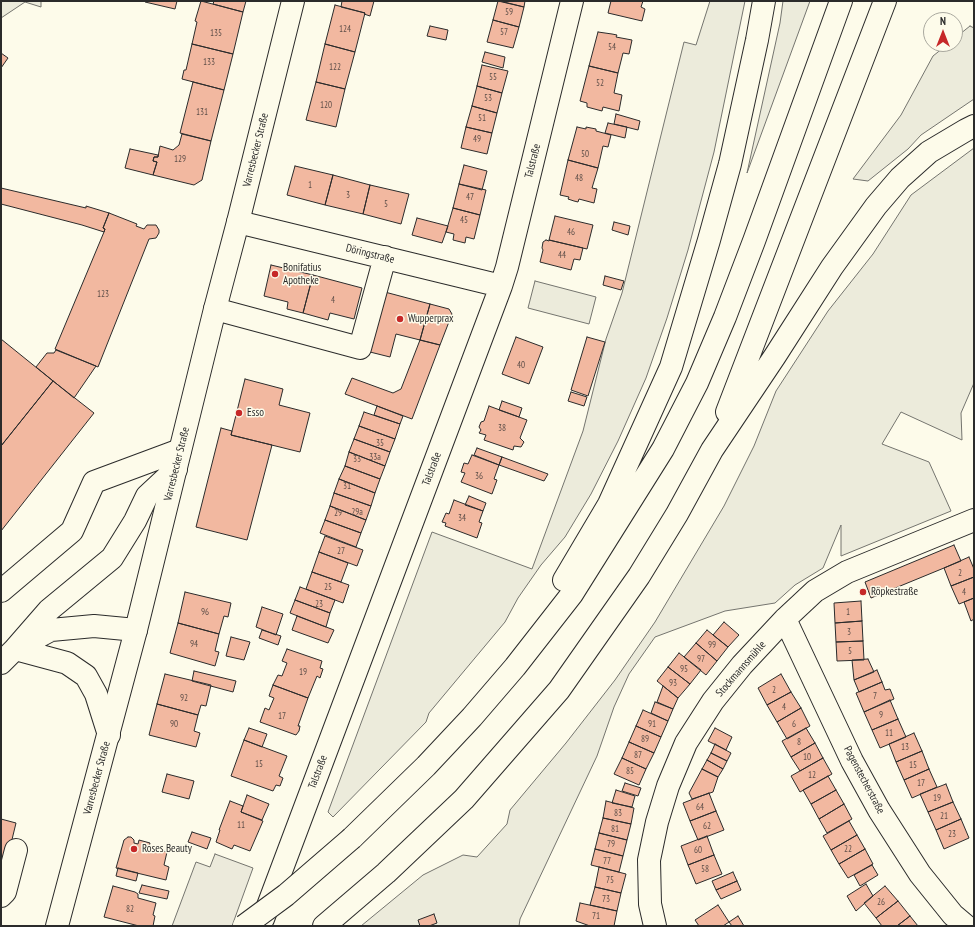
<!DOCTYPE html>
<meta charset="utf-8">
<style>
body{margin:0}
#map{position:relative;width:975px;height:927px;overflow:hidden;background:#fdfbea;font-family:"PT Sans Narrow",sans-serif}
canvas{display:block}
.frame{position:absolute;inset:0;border:2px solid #2b2b2b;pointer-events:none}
.north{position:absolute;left:923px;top:12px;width:40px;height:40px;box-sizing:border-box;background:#fdfbea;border:1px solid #a9a89e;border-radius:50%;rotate:0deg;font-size:11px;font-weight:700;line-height:16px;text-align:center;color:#2b2b2b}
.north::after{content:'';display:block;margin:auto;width:14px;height:18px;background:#c62828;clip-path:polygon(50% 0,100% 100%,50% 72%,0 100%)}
</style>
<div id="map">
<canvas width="975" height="927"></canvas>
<div class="frame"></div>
<div class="north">N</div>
</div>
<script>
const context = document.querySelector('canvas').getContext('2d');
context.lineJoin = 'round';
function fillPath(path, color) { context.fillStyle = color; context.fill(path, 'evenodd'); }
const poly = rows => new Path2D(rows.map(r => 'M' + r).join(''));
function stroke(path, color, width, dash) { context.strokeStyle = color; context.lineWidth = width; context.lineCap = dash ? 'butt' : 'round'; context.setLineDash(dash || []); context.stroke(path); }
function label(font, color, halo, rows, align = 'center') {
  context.font = font + ' "PT Sans Narrow",sans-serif'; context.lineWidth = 3; context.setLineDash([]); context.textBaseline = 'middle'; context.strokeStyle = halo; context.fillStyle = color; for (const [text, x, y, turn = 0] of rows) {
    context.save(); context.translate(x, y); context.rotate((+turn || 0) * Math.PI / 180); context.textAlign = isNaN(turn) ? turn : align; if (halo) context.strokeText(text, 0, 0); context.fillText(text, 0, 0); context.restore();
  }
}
const green = poly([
 [1,1,41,1,41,7,25,2,1,18,1,1],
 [710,1,745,1,714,152,688,250,667,318,646,378,618,441,591,494,565,537,541,565,518,598,505,622,429,713,426,722,333,817,328,812,432,532,532,569,583,431,606,339,622,293,684,42,696,45,710,1],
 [783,1,810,1,747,173,780,23,783,1],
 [970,26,974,28,974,99,921,135,908,149,868,181,853,179,901,115,933,56,948,44,955,44,955,38,970,26],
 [974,148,974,383,961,413,962,440,901,412,882,444,929,462,951,511,841,556,841,525,823,568,795,585,775,603,725,611,655,637,629,674,614,707,597,756,520,919,519,926,361,926,423,875,463,855,477,857,507,824,510,810,566,743,615,680,655,622,724,506,754,446,776,391,828,311,873,254,911,195,974,148],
 [535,281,596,297,589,324,528,308,535,281]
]);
fillPath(green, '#ecebdb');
stroke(green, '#74746e', 1);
const parking = poly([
 [215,854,253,868,232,926,172,926,196,862,210,867,215,854]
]);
fillPath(parking, '#eceadb');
stroke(parking, '#74746e', 1);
const building = poly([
 [146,1,177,1,175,9,145,2,146,1],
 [201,1,243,12,233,54,192,44,197,22,195,21,201,1],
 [214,1,246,1,243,12,213,4,214,1],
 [342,1,374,1,370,16,364,14,365,13,341,7,342,1],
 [498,1,524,7,519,27,493,20,498,1],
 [500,1,525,1,524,7,500,1],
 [611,1,643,1,641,7,645,9,642,21,608,13,611,1],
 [335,5,365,13,355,52,325,44,335,5],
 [493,20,519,27,513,48,487,42,493,20],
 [430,26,448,30,446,40,427,36,430,26],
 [598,32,612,34,617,35,616,37,632,40,629,54,623,53,618,73,589,66,598,32],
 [192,44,233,54,224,90,182,79,184,70,186,70,192,44],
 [325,44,355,52,345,89,316,82,325,44],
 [485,52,505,57,503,68,482,62,485,52],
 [1,53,8,58,1,68,1,53],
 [482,65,508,71,502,93,477,86,482,65],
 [589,66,618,73,614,93,622,95,619,111,603,107,602,111,587,107,587,103,580,101,589,66],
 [193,82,224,90,211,141,180,133,193,82],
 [316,82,345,89,336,127,306,120,316,82],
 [477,86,502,93,497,113,472,106,477,86],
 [472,106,497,113,492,133,466,127,472,106],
 [616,114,640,121,638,130,614,124,616,114],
 [608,123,627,127,625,138,605,133,608,123],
 [466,127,492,133,487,154,461,148,466,127],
 [577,127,586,129,586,127,596,129,596,131,611,135,608,147,603,146,598,168,568,160,577,127],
 [182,134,211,141,202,180,194,185,153,175,157,162,153,161,154,157,158,157,160,146,173,150,179,145,182,134],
 [130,149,158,155,158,157,154,157,153,161,157,162,153,175,125,168,130,149],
 [568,160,598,168,592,188,597,189,594,203,579,199,578,202,574,201,568,199,569,197,560,195,568,160],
 [464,165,487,171,482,190,459,184,464,165],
 [295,166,333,175,325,205,287,195,295,166],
 [333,175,370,185,363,214,325,205,333,175],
 [459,184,486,190,480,215,453,208,459,184],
 [370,185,409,194,401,224,363,214,370,185],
 [1,188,86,208,86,206,109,213,103,228,105,229,104,232,82,225,1,204,1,188],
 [453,208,480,215,474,239,466,237,465,243,453,240,454,234,446,232,453,208],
 [109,213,137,224,136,226,144,229,147,225,156,225,159,230,159,233,156,238,149,239,98,367,55,349,104,232,105,229,103,228,109,213],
 [555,216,593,225,587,249,549,240,555,216],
 [417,218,448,226,442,243,412,235,417,218],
 [614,222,630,226,628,235,612,230,614,222],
 [546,240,549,241,549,240,583,248,580,260,574,259,571,270,540,262,543,250,542,248,543,242,546,240],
 [271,265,313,275,303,313,287,309,288,302,264,296,271,265],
 [313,275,362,288,354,319,330,313,328,320,303,313,313,275],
 [605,276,624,281,621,290,603,285,605,276],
 [381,291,430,304,420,340,396,334,390,357,366,351,381,291],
 [430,304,449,309,452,314,440,345,420,340,430,304],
 [516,337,543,347,529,384,502,374,516,337],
 [587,337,605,342,588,396,571,390,587,337],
 [1,339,53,381,1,446,1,339],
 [420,340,440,345,412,419,345,394,352,378,393,393,401,389,420,340],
 [56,350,96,366,74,398,36,367,47,353,54,353,56,350],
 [245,379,283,389,279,405,310,413,300,452,231,435,245,379],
 [53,381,94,413,1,531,1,446,53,381],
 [571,392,587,397,584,406,568,401,571,392],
 [502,401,522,408,519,417,499,410,502,401],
 [377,406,403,416,400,424,374,415,377,406],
 [489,406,527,420,520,438,524,442,521,447,514,446,513,450,484,440,486,435,479,433,481,430,479,427,481,422,484,421,489,406],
 [364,412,400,424,395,439,359,426,364,412],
 [359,426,395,439,390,452,354,439,359,426],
 [221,428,232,431,231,435,272,445,247,540,196,527,221,428],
 [354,439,390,452,385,466,349,452,354,439],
 [477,448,502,457,499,465,474,455,477,448],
 [349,452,385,466,380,479,345,466,349,452],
 [472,455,499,465,494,479,497,480,492,494,461,482,465,473,461,472,464,463,468,464,472,455],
 [502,457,548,474,544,481,499,465,502,457],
 [345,466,380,479,375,493,339,479,345,466],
 [339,479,375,493,371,506,334,493,339,479],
 [334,493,371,506,366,520,330,506,334,493],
 [469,496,486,503,483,511,465,505,469,496],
 [454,500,483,511,479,522,482,523,477,538,445,526,446,523,442,522,446,513,449,514,454,500],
 [330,506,366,520,361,533,325,520,330,506],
 [325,520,361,533,356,547,320,533,325,520],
 [325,536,363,550,357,566,319,552,325,536],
 [954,545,961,561,871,598,865,582,954,545],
 [319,552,348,563,341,582,312,572,319,552],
 [969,557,974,569,974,577,951,586,944,568,969,557],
 [312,572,349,585,343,603,306,589,312,572],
 [974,577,974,598,959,604,951,586,974,577],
 [300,587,335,600,330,613,295,600,300,587],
 [185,592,231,603,228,617,224,616,219,634,178,623,185,592],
 [974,598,974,619,971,621,964,602,974,598],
 [295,600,330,613,326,627,290,613,295,600],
 [861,601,862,621,835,623,834,603,861,601],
 [262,607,283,614,276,635,256,627,262,607],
 [297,616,334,630,328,643,292,630,297,616],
 [862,621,863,641,836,642,835,623,862,621],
 [724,622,739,635,728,647,713,635,724,622],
 [178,623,219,634,215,651,219,652,215,666,170,653,178,623],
 [262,630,281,636,278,645,259,638,262,630],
 [707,630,728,647,717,661,696,643,707,630],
 [231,637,250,642,244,660,226,656,231,637],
 [863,641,864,660,837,661,836,642,863,641],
 [696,643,717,661,706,675,684,657,696,643],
 [287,649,322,661,320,668,323,669,320,678,317,676,308,698,273,685,278,675,282,676,287,663,282,661,287,649],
 [679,653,701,670,690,684,668,667,679,653],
 [868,659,874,672,854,680,852,660,868,659],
 [668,667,690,684,678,698,657,681,668,667],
 [877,670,882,682,859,692,854,680,877,670],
 [194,671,236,681,233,692,192,681,194,671],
 [165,674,211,685,206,706,201,705,198,715,157,704,165,674],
 [781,674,791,692,767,705,758,688,781,674],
 [882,682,885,690,890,689,894,699,864,712,856,693,882,682],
 [273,685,308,698,298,726,300,726,299,731,296,735,260,722,265,708,269,710,274,698,269,696,273,685],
 [663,686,678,698,673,709,657,702,663,686],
 [791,692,801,708,777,722,767,705,791,692],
 [890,700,898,719,872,730,864,712,890,700],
 [655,702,673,709,668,721,651,713,655,702],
 [157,704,198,715,194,731,200,733,196,747,149,735,157,704],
 [801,708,810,726,787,739,777,722,801,708],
 [643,710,668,721,661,737,636,726,643,710],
 [898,719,906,737,880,748,872,730,898,719],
 [636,726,661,737,654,753,629,742,636,726],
 [249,728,267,734,262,747,244,740,249,728],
 [715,728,732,737,726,750,708,741,715,728],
 [806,728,815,743,791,757,782,741,806,728],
 [914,733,922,751,896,762,889,744,914,733],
 [244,740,287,756,279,776,283,778,280,786,276,785,273,791,231,776,244,740],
 [629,742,654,753,646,769,622,758,629,742],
 [815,743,823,758,800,771,791,757,815,743],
 [715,744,731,753,727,761,711,753,715,744],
 [922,751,929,769,904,780,896,762,922,751],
 [711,753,727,761,723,769,707,760,711,753],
 [622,758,646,769,639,785,614,774,622,758],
 [823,758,832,774,800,792,791,776,823,758],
 [707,760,723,769,718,777,702,769,707,760],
 [702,769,718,777,713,792,692,799,689,793,702,769],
 [929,769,937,787,912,798,904,780,929,769],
 [167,774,194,781,189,799,162,792,167,774],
 [828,776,836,790,811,804,803,790,828,776],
 [625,783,641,788,638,796,622,791,625,783],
 [946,784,953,802,928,812,920,794,946,784],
 [616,790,635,796,632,807,612,803,616,790],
 [836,790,844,804,819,819,811,804,836,790],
 [709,793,716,811,690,821,683,803,709,793],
 [247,795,269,804,262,820,241,812,247,795],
 [230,801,243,806,241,812,263,821,250,851,234,845,232,849,216,842,220,830,219,830,230,801],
 [606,801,634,808,631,824,603,818,606,801],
 [953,802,961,819,936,830,928,812,953,802],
 [844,804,852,819,827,833,819,819,844,804],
 [716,811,724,830,698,840,690,821,716,811],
 [603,818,631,824,627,840,599,833,603,818],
 [1,819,16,823,1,885,1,819],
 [961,819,969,838,944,849,936,830,961,819],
 [849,821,857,835,831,850,823,836,849,821],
 [192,832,211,838,207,849,188,842,192,832],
 [599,833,627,840,623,856,595,849,599,833],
 [857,835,865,849,839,864,831,850,857,835],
 [707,836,714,855,688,865,681,846,707,836],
 [128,837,131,837,134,840,134,843,138,844,139,840,150,843,149,847,167,852,164,865,169,867,166,880,116,868,124,840,128,837],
 [595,849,623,856,619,872,591,865,595,849],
 [865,849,873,864,848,878,839,864,865,849],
 [714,855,722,874,696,884,688,865,714,855],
 [872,865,878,875,860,886,854,875,872,865],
 [599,867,626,874,621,893,595,887,599,867],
 [118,868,138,873,136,881,116,876,118,868],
 [733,872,737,881,716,890,712,881,733,872],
 [737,881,741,890,721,899,716,890,737,881],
 [866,884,873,896,856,911,847,896,866,884],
 [142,885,169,891,167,899,139,893,142,885],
 [113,886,135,892,138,894,138,898,156,903,153,915,155,916,153,926,139,926,104,917,113,886],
 [885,886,898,901,876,918,864,903,885,886],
 [595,887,621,893,617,911,590,905,595,887],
 [898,901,910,916,897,926,882,926,876,918,898,901],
 [580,903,617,911,614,926,590,926,576,921,580,903],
 [718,905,729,922,723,926,699,926,695,920,718,905],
 [434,914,437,923,429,926,420,926,418,920,434,914],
 [738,916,744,926,732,926,729,922,738,916],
 [910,916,918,926,897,926,910,916]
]);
fillPath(building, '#f2b8a0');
stroke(building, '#2b2b2b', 1);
const minor = poly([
 [238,222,501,286],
 [215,309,360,348,385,257],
 [1,591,72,531,94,482,180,450],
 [785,619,852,761,879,810,920,874,953,915,966,926],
 [15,649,49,610,112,558,135,521,147,496,176,469],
 [15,649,67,663,86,676,96,694,109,735],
 [1,663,15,649,51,630,94,626,136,630],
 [1,896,5,892,16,850],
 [263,919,501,286,507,267,572,1],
 [655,926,650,904,649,860,657,822,668,786,686,743,713,701,742,665,785,619,815,591,847,572,974,520]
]);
const major = poly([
 [57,926,136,630,215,309,238,222,293,1]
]);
const highway = poly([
 [727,412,885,1],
 [564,580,609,504,671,367,709,240,730,164,757,40,764,1],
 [352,838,426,766,472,717,515,667,572,594,663,449,697,383,725,317,754,241,841,1],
 [324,926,386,873,464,799,559,690,639,576,677,514,712,450,775,356,832,267,876,206,900,178,929,152,966,130,974,126]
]);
stroke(minor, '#2b2b2b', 24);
stroke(major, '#2b2b2b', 24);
stroke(highway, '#2b2b2b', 24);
stroke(minor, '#fdfbea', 22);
stroke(major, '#fdfbea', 22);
stroke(highway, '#fdfbea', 22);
const highwayBridge = poly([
 [244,926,286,895,352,838]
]);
stroke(highwayBridge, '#2b2b2b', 24, []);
stroke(highwayBridge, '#fdfbea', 22);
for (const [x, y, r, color] of [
 [275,274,4,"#c62828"],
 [400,319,4,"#c62828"],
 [239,413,4,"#c62828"],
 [863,592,4,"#c62828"],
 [134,849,4,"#c62828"]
]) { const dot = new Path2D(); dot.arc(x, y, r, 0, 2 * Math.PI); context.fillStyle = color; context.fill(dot); stroke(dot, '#fdfbea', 1.5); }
label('9px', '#5d4e48', null, [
 ["59",509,12],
 ["124",345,29],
 ["57",504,32],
 ["135",216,33],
 ["54",612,47],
 ["133",209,62],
 ["122",335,67],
 ["55",493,77],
 ["52",600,83],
 ["53",488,98],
 ["120",326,105],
 ["131",202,112],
 ["51",482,118],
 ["49",477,139],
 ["50",585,154],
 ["129",180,159],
 ["48",579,178],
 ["1",310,185],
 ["3",348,195],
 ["47",470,197],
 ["5",386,204],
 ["45",464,220],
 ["46",571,232],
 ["44",562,255],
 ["123",103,294],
 ["4",333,300],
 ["40",521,365],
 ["38",502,428],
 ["35",380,443],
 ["33a",375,457],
 ["33",357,459],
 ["36",479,476],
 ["31",347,486],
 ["29a",357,512],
 ["29",338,513],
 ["34",462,518],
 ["27",341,551],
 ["2",960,573],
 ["25",328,587],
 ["4",964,592],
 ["23",319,604],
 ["96",205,612],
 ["1",848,612],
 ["3",849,632],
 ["94",194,644],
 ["99",712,645],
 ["5",850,651],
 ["97",701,659],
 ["95",684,669],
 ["19",303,672],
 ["93",673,683],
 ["2",774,690],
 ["7",875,696],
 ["92",184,698],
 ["4",784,707],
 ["9",881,715],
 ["17",282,716],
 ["90",174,724],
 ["91",652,724],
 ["6",794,724],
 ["11",889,733],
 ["89",645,739],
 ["8",799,742],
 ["13",905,747],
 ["87",638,755],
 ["10",807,757],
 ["15",259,764],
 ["15",913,765],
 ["85",630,771],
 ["12",812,775],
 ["17",921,783],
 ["19",937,798],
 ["64",700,807],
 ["83",618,813],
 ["21",944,816],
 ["11",241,825],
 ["62",707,826],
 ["81",615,829],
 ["23",952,834],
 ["79",611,844],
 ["22",848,849],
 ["60",698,850],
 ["77",607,861],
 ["58",705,869],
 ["75",610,880],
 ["73",606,899],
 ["26",881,902],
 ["82",130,909],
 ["71",596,916]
]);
label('11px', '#2b2b2b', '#fdfbea', [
 ["Varresbecker Straße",256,150,-76],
 ["Talstraße",533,161,-76],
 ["Döringstraße",370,254,14],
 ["Varresbecker Straße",177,464,-76],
 ["Talstraße",432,469,-69],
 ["Stockmannsmühle",741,669,-49],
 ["Talstraße",318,772,-69],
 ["Varresbecker Straße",97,778,-75],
 ["Pagenstecherstraße",864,780,62]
]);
label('11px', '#2b2b2b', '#fdfbea', [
 ["Bonifatius",283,268],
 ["Apotheke",283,281],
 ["Wupperprax",408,319],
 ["Esso",247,413],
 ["Röpkestraße",871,592],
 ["Roses Beauty",142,849]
], 'left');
</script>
